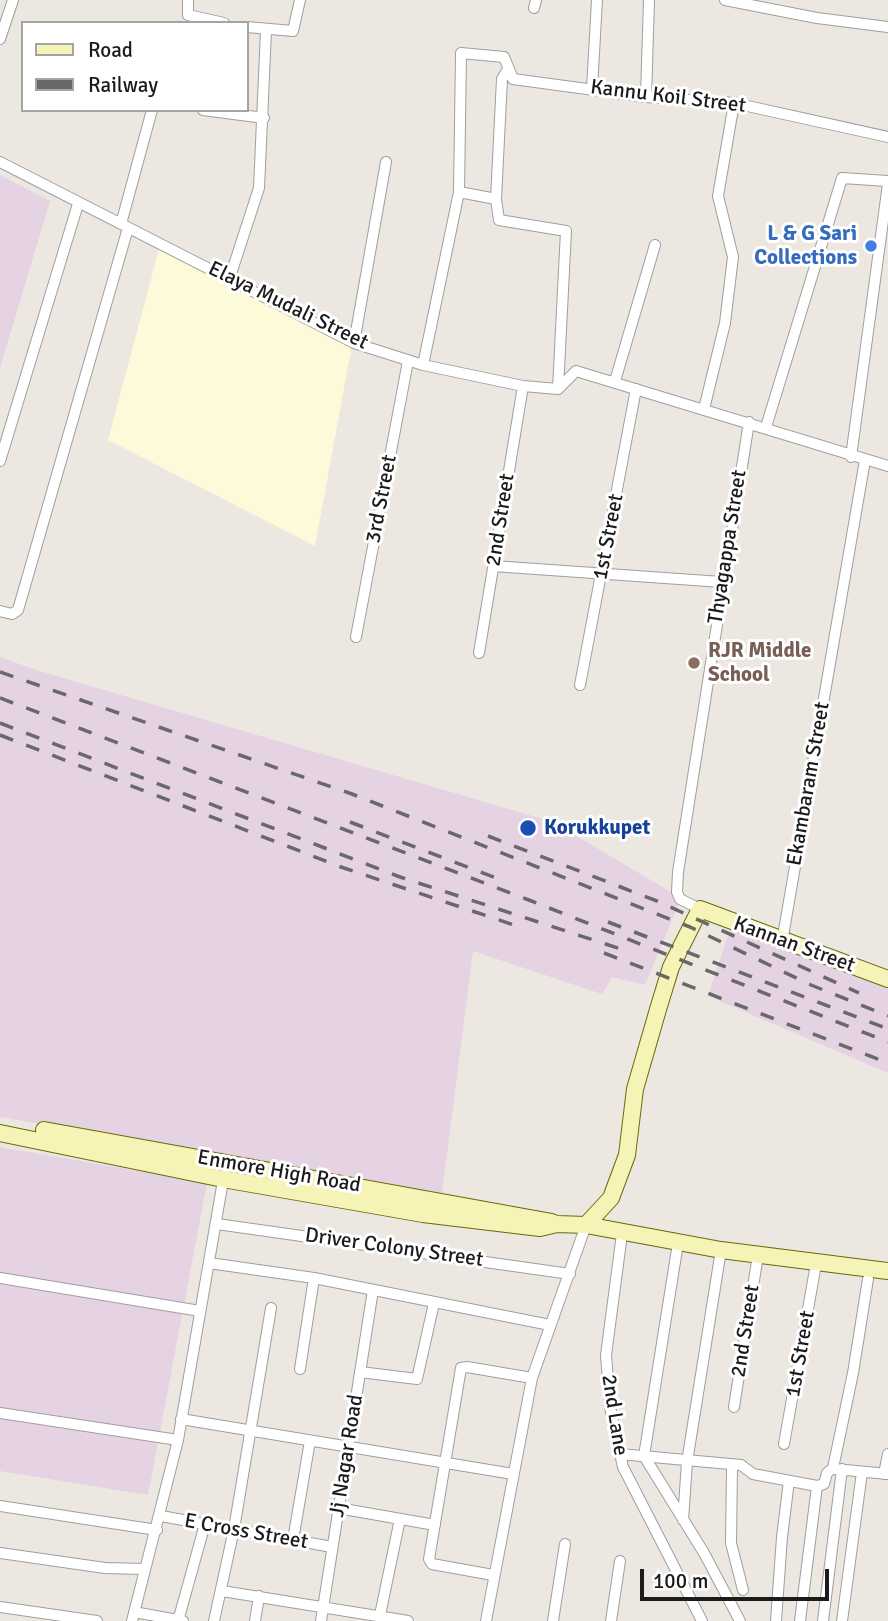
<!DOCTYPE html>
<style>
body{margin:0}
#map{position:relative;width:888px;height:1621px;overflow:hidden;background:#ece7e1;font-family:Signika,sans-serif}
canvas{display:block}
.legend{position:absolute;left:21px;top:21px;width:228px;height:91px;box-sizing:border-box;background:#fff;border:2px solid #a4a4a4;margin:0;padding:9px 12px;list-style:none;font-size:21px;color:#1b1b1b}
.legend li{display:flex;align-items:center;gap:14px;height:35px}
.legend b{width:35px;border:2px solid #a4a4a4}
.scale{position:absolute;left:640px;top:1569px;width:189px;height:32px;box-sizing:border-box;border:4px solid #1b1b1b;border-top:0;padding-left:9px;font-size:21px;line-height:24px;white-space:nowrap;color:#1b1b1b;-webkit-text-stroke:5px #fff;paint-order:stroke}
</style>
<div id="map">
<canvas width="888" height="1621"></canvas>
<ul class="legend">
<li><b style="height:9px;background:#f5f3b6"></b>Road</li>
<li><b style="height:9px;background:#696969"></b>Railway</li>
</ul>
<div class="scale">100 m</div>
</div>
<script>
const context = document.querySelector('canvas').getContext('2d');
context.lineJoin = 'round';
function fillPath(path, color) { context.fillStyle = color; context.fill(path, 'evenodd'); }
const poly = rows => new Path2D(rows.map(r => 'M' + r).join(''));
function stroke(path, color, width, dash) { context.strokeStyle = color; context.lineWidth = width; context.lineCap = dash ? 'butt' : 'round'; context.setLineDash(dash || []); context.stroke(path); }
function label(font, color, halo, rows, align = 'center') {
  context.font = font + ' Signika,sans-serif'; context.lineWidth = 6; context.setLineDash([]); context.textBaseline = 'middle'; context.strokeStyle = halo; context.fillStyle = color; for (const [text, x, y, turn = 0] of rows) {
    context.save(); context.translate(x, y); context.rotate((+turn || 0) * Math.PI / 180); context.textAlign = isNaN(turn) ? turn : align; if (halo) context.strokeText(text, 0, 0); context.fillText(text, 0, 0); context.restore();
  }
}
fillPath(poly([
 [0,175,50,201,0,368],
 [0,657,36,670,553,822,681,898,645,985,612,977,602,994,473,951,442,1193,0,1117],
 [731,926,888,987,888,1073,708,996],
 [0,1147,207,1183,148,1495,0,1471]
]), '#e5d3e3');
fillPath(poly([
 [160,246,352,345,315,546,108,440]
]), '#fdfad9');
const street = poly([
 [188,0,188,15,224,23],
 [725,0,817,18,888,27],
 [534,8,536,0],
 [247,27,293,31,300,0],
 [0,39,13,0],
 [592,89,597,0],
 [646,97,649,0],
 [203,110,264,118],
 [0,162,354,343,423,365,523,386,558,389,576,371,888,466],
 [459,192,496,199,499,220,566,231,558,389],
 [496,199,502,79,507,71],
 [121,224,152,110],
 [230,277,259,188,266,31],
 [354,343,386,162],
 [423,365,459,192,461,53,504,57,513,79,646,97,734,103,888,137],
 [615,381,655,245],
 [704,409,725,323,733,257,718,196,734,103],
 [766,427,842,178,888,181],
 [851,457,888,184],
 [0,461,78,204],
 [493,566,722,582],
 [0,611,12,614,18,610,128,228],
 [356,637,408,361],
 [479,653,523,386],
 [580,685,636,389],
 [700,909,680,899,677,892,678,872,749,422],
 [782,942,865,460],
 [217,1224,570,1274],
 [622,1234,606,1355,610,1407,623,1467,702,1621],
 [678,1243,644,1456,704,1553,740,1621],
 [209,1263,314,1278,550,1325],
 [0,1278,200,1311],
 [300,1369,314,1278],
 [360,1372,417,1379,434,1303],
 [734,1407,758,1255],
 [0,1413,178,1440],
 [181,1419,513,1474],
 [784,1444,816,1264],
 [620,1454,741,1465,753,1474,817,1486,824,1484,827,1473,833,1468,853,1373,868,1279],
 [732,1467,731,1543,743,1590],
 [835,1469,888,1474],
 [884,1474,888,1454],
 [0,1506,157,1530],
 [338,1508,435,1525],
 [161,1516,332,1547],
 [683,1520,687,1462,721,1250],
 [293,1540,310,1441],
 [0,1553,105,1568,144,1569],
 [493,1575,432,1564,429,1559,461,1368,467,1367,532,1378],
 [222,1591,408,1621],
 [0,1607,97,1621],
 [134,1612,183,1621],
 [380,1615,400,1519],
 [132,1621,178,1440,224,1175],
 [178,1621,205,1524],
 [214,1621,234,1529,271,1308],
 [255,1621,259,1596],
 [321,1621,373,1290],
 [486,1621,532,1378,586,1225],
 [553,1621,565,1544],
 [611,1621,620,1561],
 [776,1621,782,1537,789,1481],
 [800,1621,817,1486],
 [823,1621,842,1469],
 [842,1621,862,1472]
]);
const secondary = poly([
 [44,1130,552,1222],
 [0,1133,223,1179,423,1214,540,1228,557,1224,586,1225,721,1250,888,1271],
 [586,1225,611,1198,627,1155,635,1089,659,1006,671,967,700,909,888,979]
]);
stroke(street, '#9f9f9f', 12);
stroke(secondary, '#686a0a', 18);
stroke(street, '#fff', 10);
stroke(secondary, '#f5f3b6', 16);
stroke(poly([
 [0,672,352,794,690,927,811,985,888,1016],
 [0,698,529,900,888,1042],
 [0,723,400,877,621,949],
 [0,735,341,867,517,926],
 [350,822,504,881],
 [488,836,657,901,859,993],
 [608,922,888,1029],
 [604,953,888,1063]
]), '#696969', 3.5, [14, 14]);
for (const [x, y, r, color] of [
 [871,246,7,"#3f7fe0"],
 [694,663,7,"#8d6e63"],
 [528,828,9,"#1a4fb4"]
]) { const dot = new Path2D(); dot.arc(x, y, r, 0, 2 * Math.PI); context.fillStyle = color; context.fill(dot); stroke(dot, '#fff', 2.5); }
label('21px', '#1b1b1b', '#fff', [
 ["Kannu Koil Street",668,97,7],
 ["Elaya Mudali Street",288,306,26],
 ["3rd Street",382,499,-79],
 ["2nd Street",501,520,-81],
 ["1st Street",609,537,-79],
 ["Thyagappa Street",728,547,-81],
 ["Ekambaram Street",809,784,-80],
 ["Kannan Street",794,945,20],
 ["Enmore High Road",279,1172,10],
 ["Driver Colony Street",394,1248,8],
 ["2nd Street",746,1331,-81],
 ["1st Street",801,1354,-80],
 ["2nd Lane",614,1415,81],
 ["Jj Nagar Road",347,1456,-81],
 ["E Cross Street",246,1532,10]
]);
label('bold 21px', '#366cbe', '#fff', [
 ["L & G Sari",857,234],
 ["Collections",857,258]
], 'right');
label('bold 21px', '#785e54', '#fff', [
 ["RJR Middle",708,651],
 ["School",708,675]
], 'left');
label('bold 21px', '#164399', '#fff', [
 ["Korukkupet",544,828]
], 'left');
</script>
